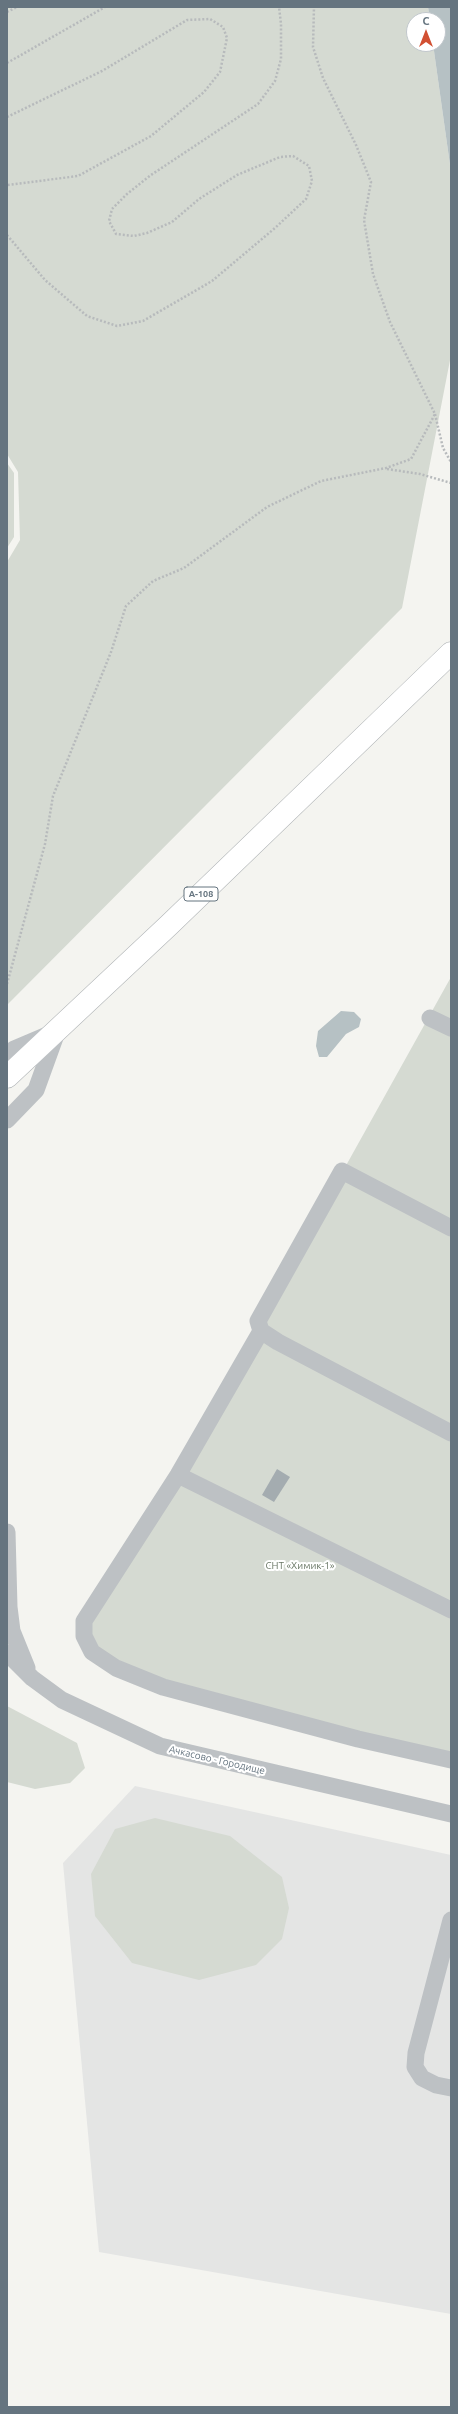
<!DOCTYPE html>
<meta charset="utf-8">
<style>
body{margin:0}
#map{position:relative;width:458px;height:2414px;overflow:hidden;background:#f4f4f0;font-family:Ubuntu,sans-serif}
canvas{display:block}
.frame{position:absolute;inset:0;border:8px solid #65747f;pointer-events:none}
.north{position:absolute;left:406px;top:12px;width:40px;height:40px;box-sizing:border-box;background:#fff;border:1px solid #c1c7cc;border-radius:50%;rotate:0deg;font-size:11px;font-weight:700;line-height:16px;text-align:center;color:#65747f}
.north::after{content:'';display:block;margin:auto;width:14px;height:18px;background:#d25032;clip-path:polygon(50% 0,100% 100%,50% 72%,0 100%)}
</style>
<div id="map">
<canvas width="458" height="2414"></canvas>
<div class="frame"></div>
<div class="north">С</div>
</div>
<script>
const context = document.querySelector('canvas').getContext('2d');
context.lineJoin = 'round';
function fillPath(path, color) { context.fillStyle = color; context.fill(path, 'evenodd'); }
const poly = rows => new Path2D(rows.map(r => 'M' + r).join(''));
function stroke(path, color, width, dash) { context.strokeStyle = color; context.lineWidth = width; context.lineCap = dash ? 'butt' : 'round'; context.setLineDash(dash || []); context.stroke(path); }
function label(font, color, halo, rows, align = 'center') {
  context.font = font + ' Ubuntu,sans-serif'; context.lineWidth = 4; context.setLineDash([]); context.textBaseline = 'middle'; context.strokeStyle = halo; context.fillStyle = color; for (const [text, x, y, turn = 0] of rows) {
    context.save(); context.translate(x, y); context.rotate((+turn || 0) * Math.PI / 180); context.textAlign = isNaN(turn) ? turn : align; if (halo) context.strokeText(text, 0, 0); context.fillText(text, 0, 0); context.restore();
  }
}
fillPath(poly([
 [135,1786,451,1855,451,2314,99,2252,63,1863]
]), '#e4e5e4');
fillPath(poly([
 [7,7,428,7,430,20,414,20,414,44,433,44,451,172,451,355,402,608,7,1005,7,562,20,540,18,472,7,454],
 [7,463,14,473,14,537,7,548],
 [451,977,451,1760,116,1668,84,1636],
 [7,1706,77,1743,85,1768,70,1783,35,1789,7,1782],
 [155,1818,230,1836,282,1877,289,1908,282,1939,256,1965,199,1980,132,1963,95,1916,91,1874,115,1829]
]), '#d5dad2');
fillPath(poly([
 [428,7,451,7,451,172,433,44,438,44,438,20,430,20],
 [341,1011,354,1012,361,1019,359,1027,346,1034,327,1057,319,1057,316,1046,318,1031]
]), '#b6c1c4');
fillPath(poly([
 [277,1469,290,1477,274,1502,262,1495]
]), '#a4acb0');
const highway = poly([
 [7,1077,169,925,451,653]
]);
stroke(highway, '#b0b4b6', 23);
stroke(poly([
 [7,12,17,7],
 [7,63,105,7],
 [7,117,102,71,187,20,210,19,223,27,227,38,220,72,204,92,151,136,78,176,7,185],
 [7,235,45,280,87,316,117,326,143,321,212,281,275,228,306,199,312,181,309,166,293,156,280,157,237,175,199,199,172,222,147,233,134,236,116,234,109,221,112,209,127,194,151,175,258,104,275,81,281,59,281,24,279,7],
 [435,414,443,448,451,462],
 [387,469,420,474,451,483],
 [7,984,45,844,53,796,111,652,126,606,153,581,184,568,267,507,321,481,386,468,411,459,435,414,390,322,373,274,364,220,371,182,356,145,323,78,313,47,314,7]
]), '#b7babc', 2.5, [2, 2]);
stroke(poly([
 [430,1018,451,1028],
 [7,1056,14,1049,47,1035],
 [7,1120,36,1090,57,1032],
 [451,1228,342,1171,258,1321,261,1331,278,1342,451,1433],
 [261,1331,178,1475,84,1621,84,1636,92,1652,116,1668,163,1687,358,1739,451,1760],
 [178,1475,451,1610],
 [7,1532,9,1607,12,1631,27,1668],
 [7,1653,32,1678,62,1700,160,1746,451,1814],
 [451,1920,416,2053,415,2067,422,2078,436,2085,451,2088]
]), '#bdc1c4', 17);
stroke(highway, '#fff', 22);
for (const [x, y, w] of [
 [201,894,34]
]) { const box = new Path2D(); box.roundRect(x - w / 2, y - 7, w, 14, 3); context.fillStyle = '#fff'; context.fill(box); stroke(box, '#65747f', 1); }
label('bold 9px', '#65747f', null, [
 ["А-108",201,894]
]);
label('10px', '#687664', '#fff', [
 ["СНТ «Химик-1»",300,1566]
]);
label('10px', '#65747f', '#fff', [
 ["Ачкасово - Городище",217,1760,13]
]);
</script>
